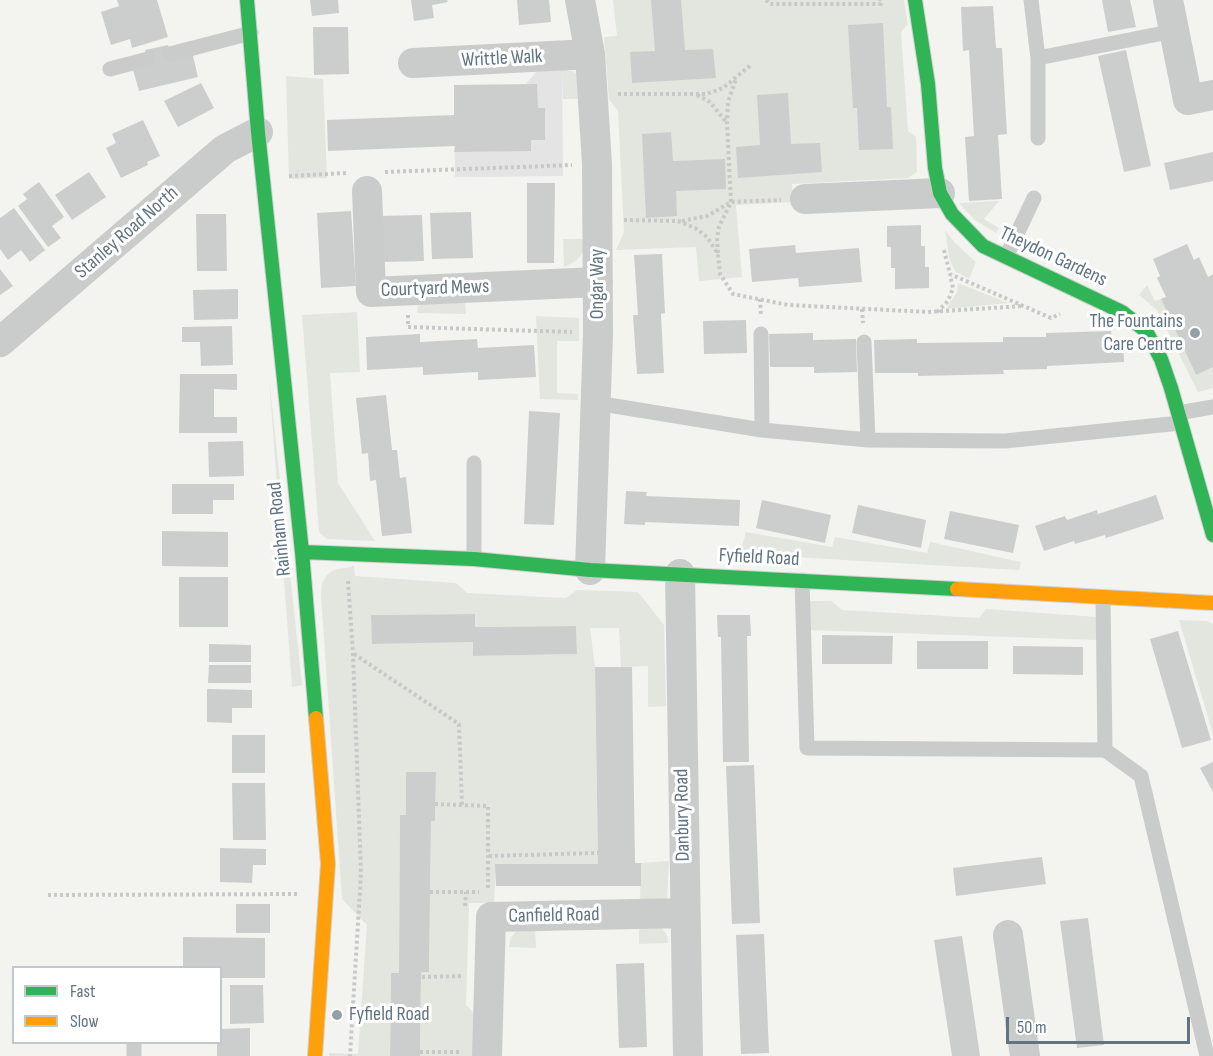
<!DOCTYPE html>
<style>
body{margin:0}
#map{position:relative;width:1213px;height:1056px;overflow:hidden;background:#f3f3f0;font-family:"Sofia Sans Condensed",sans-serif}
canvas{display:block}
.legend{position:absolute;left:12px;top:966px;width:210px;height:78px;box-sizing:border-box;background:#fff;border:2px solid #c0c7cd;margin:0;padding:8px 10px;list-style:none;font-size:18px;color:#617482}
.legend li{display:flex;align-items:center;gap:12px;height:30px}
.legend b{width:30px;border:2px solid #c0c7cd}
.scale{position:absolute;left:1006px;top:1017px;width:184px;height:27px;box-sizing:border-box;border:3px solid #617482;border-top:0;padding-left:8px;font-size:18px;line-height:21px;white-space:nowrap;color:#617482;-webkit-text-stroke:4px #fff;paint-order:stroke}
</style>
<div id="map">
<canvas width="1213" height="1056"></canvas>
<ul class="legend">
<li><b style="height:8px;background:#30b455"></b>Fast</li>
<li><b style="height:8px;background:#ff9f0a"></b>Slow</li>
</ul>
<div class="scale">50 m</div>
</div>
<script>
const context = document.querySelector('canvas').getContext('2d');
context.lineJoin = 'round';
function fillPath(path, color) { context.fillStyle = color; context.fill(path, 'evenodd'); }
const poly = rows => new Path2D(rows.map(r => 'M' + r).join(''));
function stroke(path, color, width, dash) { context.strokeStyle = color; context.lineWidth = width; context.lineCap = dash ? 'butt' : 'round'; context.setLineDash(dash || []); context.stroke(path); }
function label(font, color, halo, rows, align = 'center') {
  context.font = font + ' "Sofia Sans Condensed",sans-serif'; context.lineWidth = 6; context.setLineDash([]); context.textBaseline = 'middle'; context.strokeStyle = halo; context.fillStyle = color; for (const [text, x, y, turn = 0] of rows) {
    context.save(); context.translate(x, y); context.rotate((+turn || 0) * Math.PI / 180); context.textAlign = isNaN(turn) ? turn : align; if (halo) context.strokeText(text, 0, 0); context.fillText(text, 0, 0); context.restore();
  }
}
fillPath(poly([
 [539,69,562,69,563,176,455,177,454,85,525,85]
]), '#e3e4e3');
fillPath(poly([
 [613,0,904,0,908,24,901,32,908,131,916,137,917,172,908,178,792,184,793,202,736,205,742,277,699,281,696,247,616,250,624,232,618,111,609,99,604,37,617,36],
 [562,69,572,71,579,75,587,99,563,99],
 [286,76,323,79,327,178,289,179],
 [999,201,984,219,999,228,996,233,975,220,959,203],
 [945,230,955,243,976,262,969,279,956,272,952,265,949,257],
 [563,239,586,239,586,247,582,254,576,261,564,267],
 [958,283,1008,303,946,309,957,292],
 [1147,285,1155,301,1161,299,1196,375,1213,367,1213,388,1198,392,1157,310,1139,295],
 [465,299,466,314,417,313,418,303],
 [357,312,360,372,330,373,338,483,375,541,327,539,319,532,302,315],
 [536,316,579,318,579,341,557,341,557,393,578,394,578,400,540,399],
 [269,378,302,685,292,687],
 [746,532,832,547,835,537,927,553,930,542,1021,562,1019,570,740,554],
 [354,566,355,576,456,583,467,593,566,598,577,590,638,592,664,625,666,706,648,707,648,666,621,667,619,628,590,628,595,667,598,864,496,865,494,903,469,903,466,1005,478,1017,476,1056,420,1056,421,972,429,972,431,821,435,820,436,772,406,815,400,816,399,973,391,973,390,1056,329,1056,329,1053,358,1054,367,925,342,899,321,595,322,583,327,575,334,570],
 [474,614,475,627,576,626,577,654,473,656,473,642,372,643,372,615],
 [808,601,831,601,842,610,979,618,986,609,1097,617,1097,640,809,630],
 [1179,620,1207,621,1213,624,1213,734],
 [669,861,667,899,640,903,641,863],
 [639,923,661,927,667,935,668,943,639,944],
 [535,927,536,948,509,947,511,937,517,931]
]), '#e2e6de');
fillPath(poly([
 [117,0,157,0,168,37,132,48,130,39,111,45,101,12,119,6],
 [310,0,338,0,339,13,312,16],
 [411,0,447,0,448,2,432,5,434,18,414,21],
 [517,0,549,0,551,22,519,25],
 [651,0,681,0,685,50,713,49,716,78,632,83,630,52,655,51],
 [1102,0,1130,0,1136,27,1108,32],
 [993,6,996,48,1002,48,1007,134,998,135,1002,199,969,201,965,137,974,136,969,50,963,51,961,7],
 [883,23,887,107,891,107,893,149,859,150,857,108,853,108,848,25],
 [313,27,348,27,349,74,314,75],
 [168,45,171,57,192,52,198,77,139,91,132,66,148,62,145,50],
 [1126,50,1151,166,1124,172,1098,56],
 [201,83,214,108,178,127,164,101],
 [537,84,538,108,545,108,545,140,531,140,531,151,454,152,455,146,328,151,327,120,454,115,454,85],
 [788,93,791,144,820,143,822,172,738,178,736,147,760,145,757,95],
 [143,120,160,156,147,162,148,165,121,178,106,148,116,143,112,134],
 [671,132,673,161,725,159,726,189,676,191,677,216,646,218,642,134],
 [1213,152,1213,181,1170,190,1164,163],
 [89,172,106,197,72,220,55,195],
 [39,182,64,217,52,226,61,238,48,247,18,206,27,199,23,194],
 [527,183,555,183,554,263,527,263],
 [14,208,45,250,30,262,21,250,8,260,0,249,0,218],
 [351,211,356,286,321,288,317,213],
 [471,212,473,258,432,259,430,213],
 [196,214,226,214,227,271,197,271],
 [422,215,424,261,383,262,381,216],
 [921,225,921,246,925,246,925,267,929,267,929,288,895,289,895,268,891,268,891,247,887,247,887,226],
 [1187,244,1194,260,1199,257,1208,277,1213,274,1213,367,1196,375,1161,299,1166,297,1157,278,1160,276,1153,259],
 [795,245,796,253,859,248,862,282,799,287,798,278,752,282,749,249],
 [662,254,665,313,661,314,664,373,637,374,633,315,638,315,634,255],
 [0,269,13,286,0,295],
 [238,289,238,319,194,320,193,290],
 [746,320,747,353,704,354,703,321],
 [232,326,233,365,201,366,200,342,182,342,182,327],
 [1111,331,1112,340,1123,339,1124,362,1047,366,1047,369,1003,370,1004,374,918,376,918,373,875,373,874,340,917,339,917,343,1003,342,1003,337,1046,337,1046,333],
 [813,333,813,340,856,339,857,372,814,373,814,367,770,367,769,334],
 [420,334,420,342,477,339,478,348,534,345,536,377,478,380,478,372,423,375,423,367,367,370,366,337],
 [180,374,237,374,237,390,214,389,214,417,237,417,237,433,179,433],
 [386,395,392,450,397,450,400,478,406,477,412,533,382,536,376,480,370,481,368,453,362,454,356,398],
 [529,411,560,413,554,525,524,524],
 [243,441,244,476,209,477,208,442],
 [172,484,234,484,234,500,213,500,213,514,172,514],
 [626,491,647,492,646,496,740,500,739,526,645,522,645,525,624,524],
 [1156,495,1164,519,1106,538,1105,535,1075,544,1074,541,1044,551,1035,526,1065,516,1067,520,1097,510,1098,514],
 [762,500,831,515,825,543,756,528],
 [858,505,926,520,921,548,852,533],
 [950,511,1019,525,1013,553,944,539],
 [162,531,228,532,228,567,162,566],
 [179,577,228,577,228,627,179,627],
 [475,614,475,627,576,626,577,654,473,656,473,642,372,644,371,615],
 [717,615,750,615,751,636,747,636,749,762,723,762,721,637,718,637],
 [1178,631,1211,740,1182,748,1150,639],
 [822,635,893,636,892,664,822,664],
 [917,641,988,641,988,669,917,669],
 [209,644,251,645,251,662,209,662],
 [1013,646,1083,647,1083,675,1013,674],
 [209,665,251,665,251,683,208,683],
 [595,667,632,667,635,863,641,863,641,886,496,886,495,864,598,864],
 [207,689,252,690,252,708,232,708,232,723,207,722],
 [232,735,265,735,265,773,232,773],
 [1213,762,1213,792,1200,768],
 [754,765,760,923,732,924,726,766],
 [406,772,436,772,435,821,431,821,429,972,421,972,420,1056,390,1056,391,973,399,973,400,815,406,815],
 [232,783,265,783,266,840,233,840],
 [220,848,266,849,266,865,253,865,252,883,220,882],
 [1042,857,1046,884,956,896,953,868],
 [236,904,270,904,270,933,236,933],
 [1088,918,1104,1045,1077,1048,1060,921],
 [764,934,769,1053,741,1054,736,935],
 [962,936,968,975,980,1056,952,1056,934,940],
 [183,937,265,938,265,978,220,978,220,968,183,968],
 [644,963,647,1047,619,1048,616,964],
 [230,985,263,985,264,1023,230,1024],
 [250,1028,250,1056,217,1056,217,1042,220,1042,220,1029]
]), '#cccece');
const fast = poly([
 [247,0,258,132,302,552,316,718],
 [915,0,928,84,935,168,940,193,952,214,983,246,1122,312,1146,331,1161,359,1171,388,1213,535],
 [302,552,474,559,590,570,957,589]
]);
const slow = poly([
 [957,589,1213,603],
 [315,1056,328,864,316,718]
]);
stroke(fast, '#cfd1d0', 16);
stroke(slow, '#cfd1d0', 16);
stroke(poly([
 [766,0,770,4,881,4,880,0],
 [618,94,706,94,723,88,752,64],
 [697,95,710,102,726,122],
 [385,172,572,165],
 [289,176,347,173],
 [624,220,678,221,695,228,707,237,718,254,720,274,733,294,788,305,928,312,1023,306],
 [682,221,707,216,731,202,781,200],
 [944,250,950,274,1051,318,1060,314],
 [718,253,717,238,719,227,731,202,727,123,728,102,736,79],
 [760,299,761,316],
 [862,309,863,323],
 [937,312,948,301,953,288,950,275],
 [408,315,408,327,572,332],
 [348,581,353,654,361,873,350,1056],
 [354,654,459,724,462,805],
 [435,804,488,806,488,890],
 [489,856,598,853],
 [430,892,479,892],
 [48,895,299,894],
 [465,906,466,892],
 [422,977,463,976],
 [420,1052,460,1052]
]), '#c8c8c9', 4, [3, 3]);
stroke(poly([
 [1031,0,1038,58,1038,138],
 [170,54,251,33],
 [1038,58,1174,31],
 [110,69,148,59],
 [1006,257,1034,198],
 [761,334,762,430],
 [864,342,868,440],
 [596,403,762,430,868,440,1005,441,1180,423],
 [1178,413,1213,407],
 [474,559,474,463],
 [802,580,807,748,1105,750,1141,776,1207,1056],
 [1103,597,1105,750],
 [134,1056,134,1042]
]), '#cacccc', 15);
stroke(poly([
 [580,0,590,54,597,164,598,333,590,570],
 [1168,0,1188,100,1213,95],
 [413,63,590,54],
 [367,191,371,292,598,282],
 [805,199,940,193],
 [0,342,225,149,258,132],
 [680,574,688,1056],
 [1008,935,1025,1056],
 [487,1056,491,917,684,913]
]), '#cacccc', 30);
stroke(fast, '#30b455', 14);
stroke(slow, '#ff9f0a', 14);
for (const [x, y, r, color] of [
 [1195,333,6,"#94a0a8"],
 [337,1015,6,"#94a0a8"]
]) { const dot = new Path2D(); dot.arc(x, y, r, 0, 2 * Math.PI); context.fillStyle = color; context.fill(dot); stroke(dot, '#fff', 2); }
label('20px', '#617482', '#fff', [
 ["Writtle Walk",502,59,-3],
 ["Stanley Road North",127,233,-41],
 ["Theydon Gardens",1053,257,25],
 ["Ongar Way",598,284,-90],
 ["Courtyard Mews",435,289,-2],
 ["Rainham Road",280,529,-96],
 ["Fyfield Road",759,558,3],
 ["Danbury Road",683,815,-91],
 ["Canfield Road",554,916,-1]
]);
label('20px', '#617482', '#fff', [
 ["The Fountains",1183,322],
 ["Care Centre",1183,345],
 ["Fyfield Road",349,1015,"left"]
], 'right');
</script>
